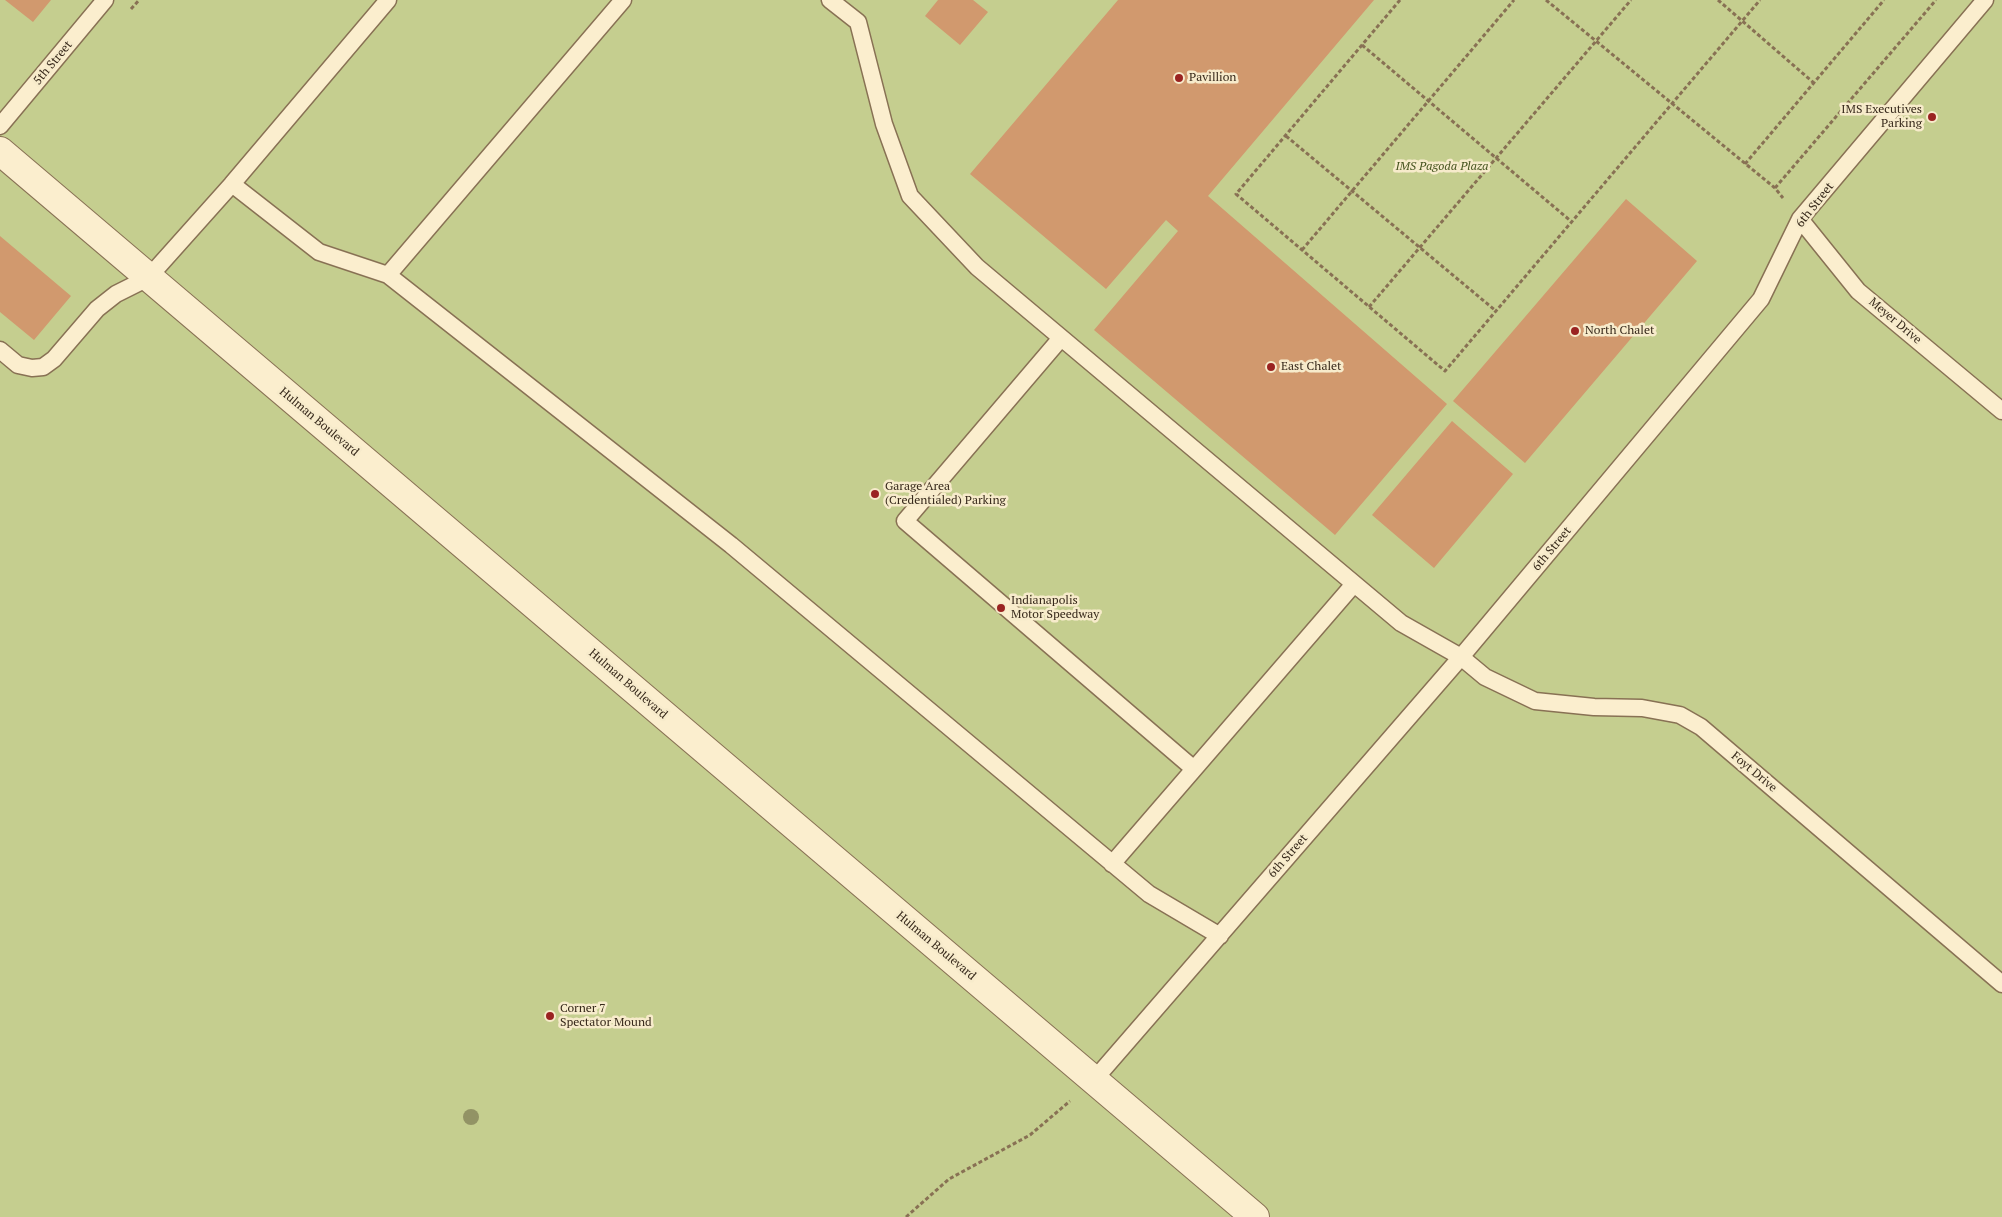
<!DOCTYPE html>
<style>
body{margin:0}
canvas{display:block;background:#f0e1bb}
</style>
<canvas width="2002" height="1217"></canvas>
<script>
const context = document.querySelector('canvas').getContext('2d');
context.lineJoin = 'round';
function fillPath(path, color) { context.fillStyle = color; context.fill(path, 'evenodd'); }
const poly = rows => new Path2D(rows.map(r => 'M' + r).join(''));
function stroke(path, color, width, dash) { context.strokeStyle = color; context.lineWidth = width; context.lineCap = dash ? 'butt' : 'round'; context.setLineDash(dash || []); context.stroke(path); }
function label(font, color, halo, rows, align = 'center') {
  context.font = font + ' "PT Serif",serif'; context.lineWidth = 5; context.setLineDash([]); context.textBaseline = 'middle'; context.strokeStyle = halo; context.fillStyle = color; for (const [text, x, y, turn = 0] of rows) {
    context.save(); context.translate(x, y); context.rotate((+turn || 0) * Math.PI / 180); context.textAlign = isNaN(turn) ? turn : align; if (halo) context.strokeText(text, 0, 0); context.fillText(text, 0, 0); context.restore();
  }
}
fillPath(poly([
 [0,0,2002,0,2002,1217,0,1217]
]), '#c5ce8f');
fillPath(poly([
 [5,0,51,0,33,22],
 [938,0,973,0,988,12,960,45,925,16],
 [1118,0,1374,0,1208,196,1447,404,1335,535,1094,330,1178,231,1166,220,1106,289,970,174],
 [1626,199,1697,261,1525,463,1453,401],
 [0,236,71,296,34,340,0,312],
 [1452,421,1513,474,1434,568,1372,515]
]), '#d1996e');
const lane = poly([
 [830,0,858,22,884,124,910,196,977,267,1401,623,1461,657,1485,677,1535,701,1594,707,1642,708,1680,715,1701,727,2002,984],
 [0,126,105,0],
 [232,184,388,0],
 [1800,219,1858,291,2002,411],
 [388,275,623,0],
 [1061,338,905,521,1194,769],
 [0,350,18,365,32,368,43,367,54,359,97,309,116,294,148,278,232,184,319,252,388,275,731,545,1149,894,1220,936],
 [1112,864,1354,584],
 [1094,1080,1461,657,1761,299,1800,219,1985,0]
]);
const street = poly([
 [0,151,1255,1217]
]);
stroke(lane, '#887154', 19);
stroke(street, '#887154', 30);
stroke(poly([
 [1400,0,1236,194,1445,371,1760,0],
 [1546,0,1775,188,1783,198],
 [1718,0,1814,83],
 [131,9,139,0],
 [1362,45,1572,222],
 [1286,136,1496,311],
 [1745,164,1884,0],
 [1775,188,1936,0],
 [1302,250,1514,0],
 [1369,307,1631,0],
 [906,1217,949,1179,1030,1135,1070,1101]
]), '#887154', 3, [4, 2.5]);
stroke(lane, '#fbeece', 16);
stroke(street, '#fbeece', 28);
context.fillStyle = '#929365';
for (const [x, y] of [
 [471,1117]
]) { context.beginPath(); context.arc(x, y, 8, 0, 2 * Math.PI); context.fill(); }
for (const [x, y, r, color] of [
 [1179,78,5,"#9a2321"],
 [1932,117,5,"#9a2321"],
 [1575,331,5,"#9a2321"],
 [1271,367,5,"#9a2321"],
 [875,494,5,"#9a2321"],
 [1001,608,5,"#9a2321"],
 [550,1016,5,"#9a2321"]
]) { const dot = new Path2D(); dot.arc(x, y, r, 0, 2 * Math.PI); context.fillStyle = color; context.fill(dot); stroke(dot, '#f7ebcb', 2); }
label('12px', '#36281a', '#f7ebcb', [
 ["5th Street",53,63,-50],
 ["6th Street",1815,205,-52],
 ["Meyer Drive",1895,321,40],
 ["Hulman Boulevard",319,422,40],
 ["6th Street",1552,549,-50],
 ["Hulman Boulevard",628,684,41],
 ["Foyt Drive",1754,772,40],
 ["6th Street",1288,856,-49],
 ["Hulman Boulevard",936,946,40]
]);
label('12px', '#36281a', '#f7ebcb', [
 ["Pavillion",1189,78],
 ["IMS Executives",1922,110,"right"],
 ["Parking",1922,124,"right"],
 ["North Chalet",1585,331],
 ["East Chalet",1281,367],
 ["Garage Area",885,487],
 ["(Credentialed) Parking",885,501],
 ["Indianapolis",1011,601],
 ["Motor Speedway",1011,615],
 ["Corner 7",560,1009],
 ["Spectator Mound",560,1023]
], 'left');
label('italic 12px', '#46541f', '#f7ebcb', [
 ["IMS Pagoda Plaza",1442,167]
]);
</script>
